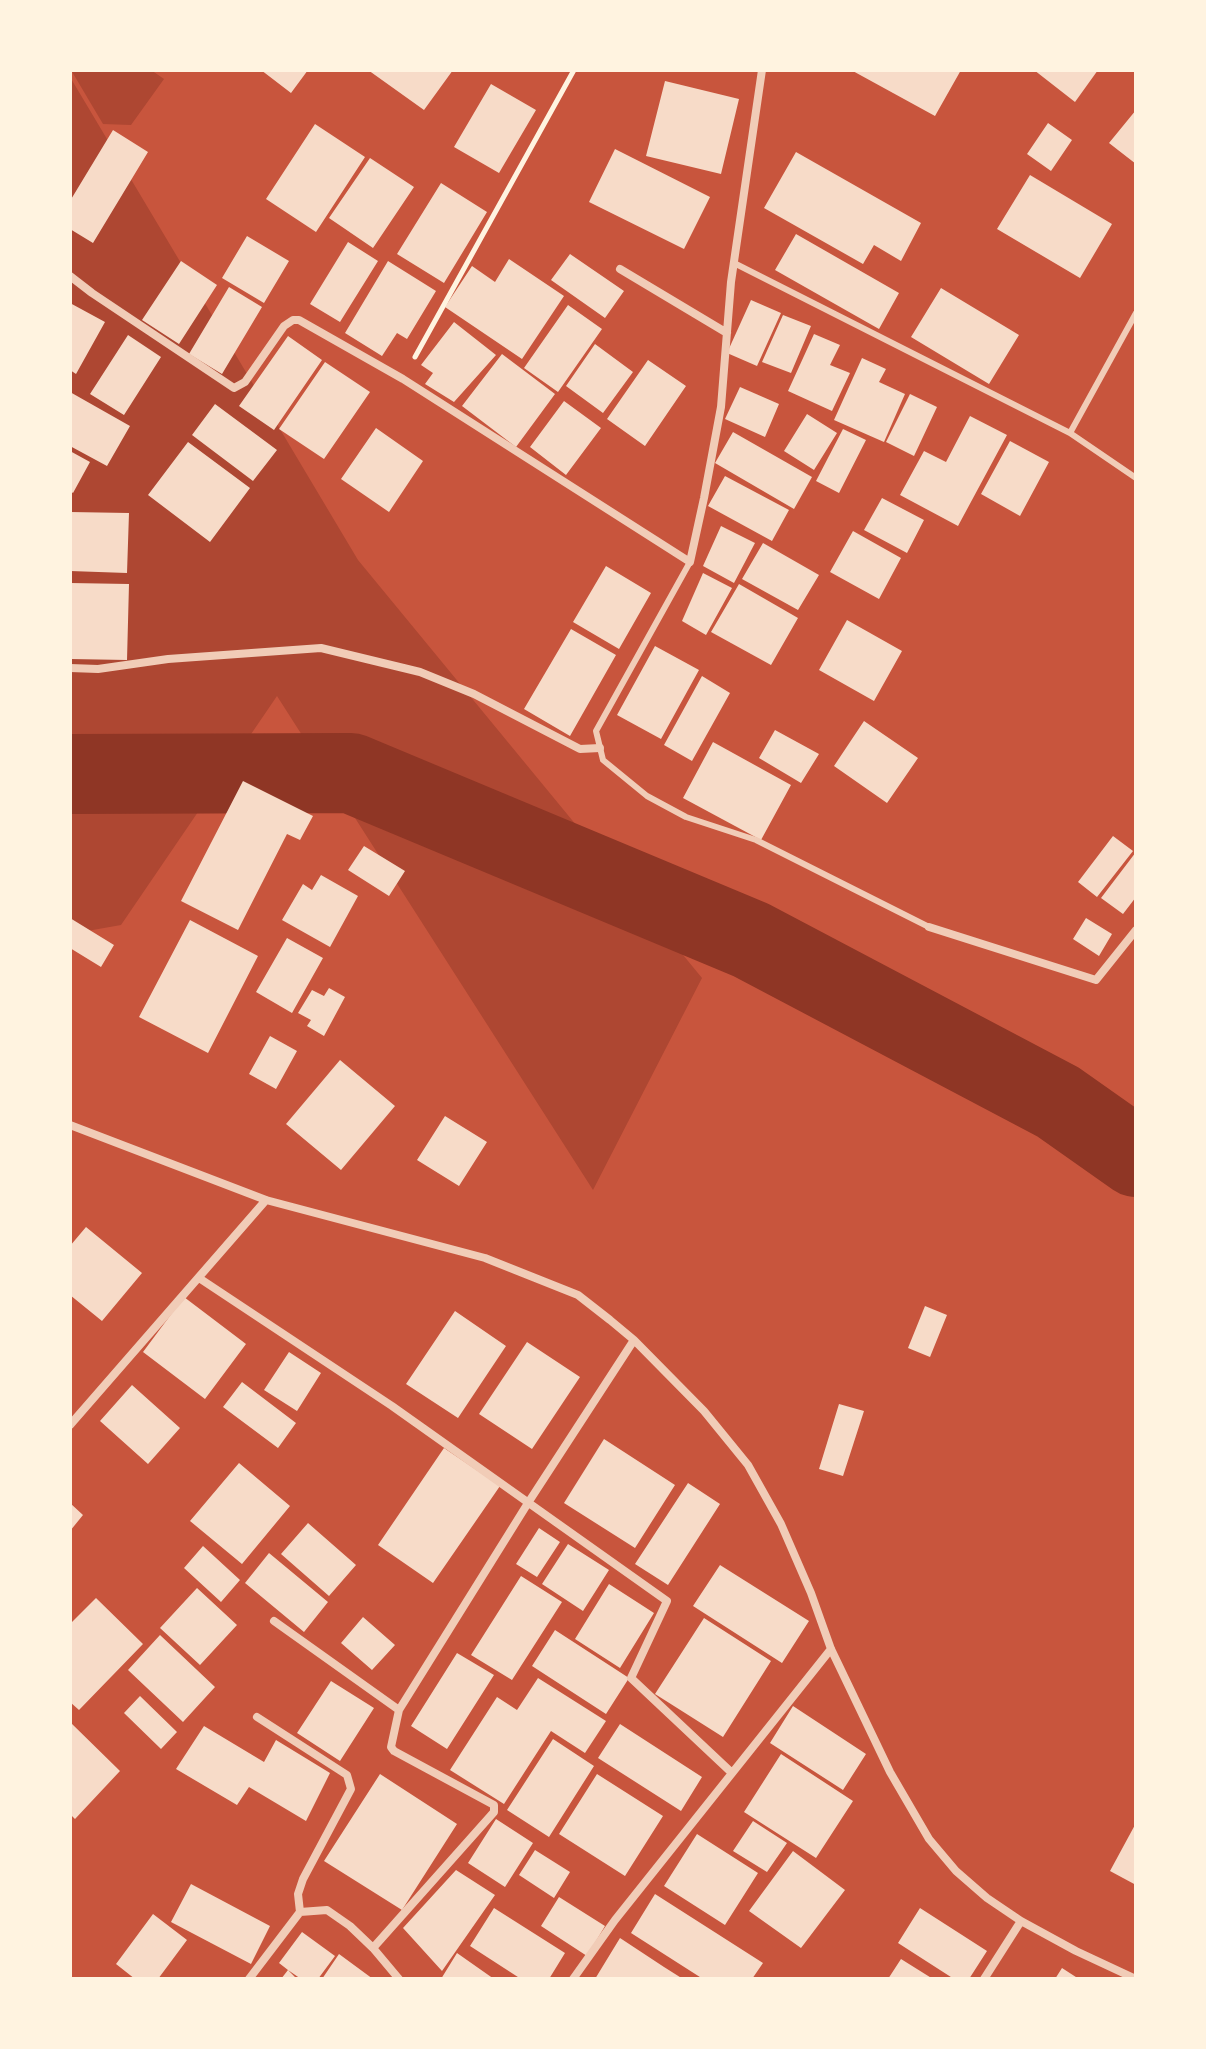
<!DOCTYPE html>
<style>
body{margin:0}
#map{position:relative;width:1206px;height:2049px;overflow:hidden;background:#c8553d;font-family:Rubik,sans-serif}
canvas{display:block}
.frame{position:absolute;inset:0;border:72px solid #fff3e0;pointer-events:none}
</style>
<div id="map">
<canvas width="1206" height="2049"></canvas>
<div class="frame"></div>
</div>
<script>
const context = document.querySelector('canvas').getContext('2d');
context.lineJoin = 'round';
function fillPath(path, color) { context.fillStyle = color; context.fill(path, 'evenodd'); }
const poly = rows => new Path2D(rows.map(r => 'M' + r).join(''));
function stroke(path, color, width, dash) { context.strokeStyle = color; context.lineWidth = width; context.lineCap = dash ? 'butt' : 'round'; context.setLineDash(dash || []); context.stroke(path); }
fillPath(poly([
 [71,70,151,70,164,79,131,125,103,124],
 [70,77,358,560,702,978,593,1190,277,696,121,925,70,934]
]), '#ae4732');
stroke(poly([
 [70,774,351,773,751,940,1058,1102,1136,1157]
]), '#8f3625', 80);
fillPath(poly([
 [261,70,308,70,291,93],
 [368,70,453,70,424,110],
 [851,70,961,70,935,116],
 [1034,70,1098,70,1075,102],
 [665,81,739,99,721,174,646,156],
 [491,84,536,110,499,173,454,147],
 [1136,110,1136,164,1109,143],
 [1048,123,1072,140,1051,171,1027,154],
 [315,124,365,157,316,232,266,199],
 [113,130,148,152,93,243,70,229,70,201],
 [615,149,710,197,684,249,589,202],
 [796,152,921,223,901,261,874,245,863,264,764,208],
 [370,158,414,187,373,248,329,218],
 [1030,175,1112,224,1080,278,997,229],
 [441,183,487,212,444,283,397,254],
 [796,234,899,293,879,329,775,270],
 [247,236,289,261,264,303,222,278],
 [348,242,378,261,340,322,310,304],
 [570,254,624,291,605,318,551,280],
 [509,259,564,296,522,359,445,307,472,266,495,282],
 [181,261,217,285,179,344,142,320],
 [388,261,436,291,407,339,397,333,382,356,345,333],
 [229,287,262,307,222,374,189,354],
 [941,288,1019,335,989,384,911,337],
 [751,300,781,313,757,366,727,353],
 [70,303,105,322,76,374,70,370],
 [568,305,602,329,558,392,524,368],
 [783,315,811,326,791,373,762,362],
 [454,322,496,355,454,402,425,384,433,373,421,365],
 [814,334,840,345,830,365,850,373,832,411,788,391],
 [128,335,161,357,124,415,90,394],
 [288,336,322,360,274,430,239,406],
 [595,344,633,372,603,413,566,386],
 [502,354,555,394,516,447,462,406],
 [862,358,886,369,879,382,905,394,884,442,834,420],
 [648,360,686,386,645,446,607,419],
 [325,362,370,392,324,459,279,429],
 [740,387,779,404,765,437,725,419],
 [70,392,130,426,107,466,70,446],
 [910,394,937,407,914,456,886,442],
 [564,401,601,428,566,475,530,447],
 [215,404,277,450,253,481,192,435],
 [807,414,837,433,814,470,784,451],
 [970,416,1007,435,958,526,900,495,924,451,946,462],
 [376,428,423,461,389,512,341,479],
 [843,429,866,440,839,493,816,481],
 [733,432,812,477,794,509,715,463],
 [1010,441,1049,462,1020,516,981,494],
 [188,442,250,488,210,542,148,495],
 [70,451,90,462,73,493,70,491],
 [725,476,789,510,772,541,708,506],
 [882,498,924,520,907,553,864,530],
 [70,512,129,513,127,573,70,571],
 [721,526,755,543,734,583,703,566],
 [853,531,901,558,879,599,830,572],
 [763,543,819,575,798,610,742,579],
 [606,566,651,593,619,649,573,622],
 [703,573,732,588,706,635,682,621],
 [70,583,129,584,127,660,70,659],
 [739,584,798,618,771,665,711,632],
 [847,620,902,651,874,701,819,670],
 [571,629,616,655,570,736,524,709],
 [655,646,699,670,661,739,617,715],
 [702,676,730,693,692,761,664,745],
 [864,721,918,758,887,803,834,766],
 [775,730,819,754,801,783,759,758],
 [713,742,791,785,761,840,683,798],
 [243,781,313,816,300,840,287,834,238,930,181,901],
 [1113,836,1133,851,1097,897,1078,882],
 [364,846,405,871,389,896,348,870],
 [1136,852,1136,897,1123,914,1101,898],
 [321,875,358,896,330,947,282,920,303,884,312,890],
 [70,918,114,945,101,967,70,948],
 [1086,918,1112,934,1099,956,1073,939],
 [190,920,258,956,208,1053,139,1017],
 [287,938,323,958,292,1013,256,992],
 [329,988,345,997,324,1036,307,1026,311,1020,298,1013,312,990,324,996],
 [270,1036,297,1051,276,1089,249,1074],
 [340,1060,395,1106,341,1170,286,1124],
 [445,1116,487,1142,459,1186,417,1160],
 [86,1227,142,1273,102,1321,70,1295,70,1246],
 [184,1297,246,1344,205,1399,143,1352],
 [925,1306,947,1315,930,1357,908,1348],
 [455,1311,506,1346,458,1418,406,1384],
 [527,1342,580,1377,532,1449,479,1414],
 [289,1352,321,1373,297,1411,264,1390],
 [242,1382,296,1423,278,1448,223,1407],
 [132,1385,180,1428,148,1464,100,1421],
 [839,1404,864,1411,843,1476,819,1469],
 [604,1439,675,1485,635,1548,564,1503],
 [444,1448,500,1486,433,1583,378,1545],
 [239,1463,290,1506,242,1564,190,1521],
 [688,1483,720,1504,668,1585,635,1564],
 [70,1503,83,1515,70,1531],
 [308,1523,356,1565,329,1596,281,1554],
 [539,1528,560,1542,537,1577,516,1564],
 [568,1544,609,1570,583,1611,542,1584],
 [203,1546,240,1580,221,1602,184,1568],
 [269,1553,328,1602,304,1632,245,1583],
 [720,1565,809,1621,782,1663,693,1606],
 [521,1576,562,1602,512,1680,471,1655],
 [609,1584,654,1613,620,1668,575,1639],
 [197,1588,237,1625,200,1665,160,1628],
 [96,1598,143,1644,79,1710,70,1702,70,1624],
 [363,1617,395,1645,372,1670,341,1643],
 [704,1618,771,1661,723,1737,655,1694],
 [555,1630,629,1678,606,1714,532,1666],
 [160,1635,215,1687,183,1722,128,1670],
 [457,1653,494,1675,447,1749,411,1726],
 [538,1678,606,1721,585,1753,551,1731,504,1804,450,1770,497,1697,517,1710],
 [331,1681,374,1708,340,1761,297,1733],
 [140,1696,177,1732,161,1749,124,1713],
 [793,1706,866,1754,843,1790,770,1743],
 [70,1722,120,1771,75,1819,70,1814],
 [620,1724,702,1777,681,1811,598,1758],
 [204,1726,264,1762,276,1740,330,1773,306,1821,249,1787,237,1805,176,1769],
 [553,1739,594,1766,549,1837,507,1810],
 [781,1754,853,1801,816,1858,744,1812],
 [380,1774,457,1824,402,1910,324,1861],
 [597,1774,663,1816,625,1876,559,1834],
 [496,1819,533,1843,505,1887,468,1863],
 [753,1821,787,1843,767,1872,733,1851],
 [1136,1823,1136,1885,1110,1871],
 [697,1834,758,1873,725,1925,664,1886],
 [535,1850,570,1872,554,1898,519,1875],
 [793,1851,845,1890,801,1948,749,1911],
 [456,1870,495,1895,442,1971,403,1928],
 [191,1884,270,1926,251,1964,171,1922],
 [655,1894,763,1963,752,1979,703,1979,631,1933],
 [559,1897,605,1926,587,1956,541,1926],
 [494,1908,565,1953,549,1979,521,1979,470,1946],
 [920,1908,987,1951,969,1979,954,1979,898,1943],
 [153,1914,187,1940,158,1979,135,1979,116,1964],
 [302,1932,335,1956,318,1979,301,1979,288,1970,297,1979,281,1979,288,1970,279,1963],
 [620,1938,664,1967,683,1979,595,1979],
 [457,1953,494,1979,441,1979],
 [339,1954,373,1979,322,1979],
 [901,1959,933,1979,888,1979],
 [1062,1968,1079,1979,1055,1979]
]), '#f7dbc8');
stroke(poly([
 [415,357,574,70]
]), '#fff3e0', 5);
stroke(poly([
 [734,263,1070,433,1136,478],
 [1070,433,1136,313],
 [690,562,596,731,603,760,647,796,686,817,756,840,929,927]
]), '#f1ccb7', 6);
stroke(poly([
 [620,269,727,333],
 [70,276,92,293,234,388,245,382,284,326,293,320,299,320,403,379,690,562,704,498,721,407,731,282,762,70],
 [70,668,98,669,168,659,321,648,420,672,474,694,580,749,600,748],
 [929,927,1096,980,1136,930],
 [70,1125,266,1200,485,1258,578,1295,610,1320,634,1340,704,1411,748,1465,781,1524,811,1593,831,1649,890,1772,929,1839,956,1871,987,1898,1021,1921,1076,1951,1136,1979],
 [199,1278,392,1406,667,1601,631,1678,732,1773],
 [70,1425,266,1200],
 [274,1621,399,1710],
 [300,1912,327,1910,350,1926,373,1948,399,1979],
 [373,1948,494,1812,494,1805,394,1751,391,1747,399,1710,528,1503,634,1340],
 [249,1979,300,1912,298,1894,303,1879,351,1789,347,1775,257,1717],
 [573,1979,615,1920,831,1649],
 [984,1979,1021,1921]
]), '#f1ccb7', 8);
</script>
